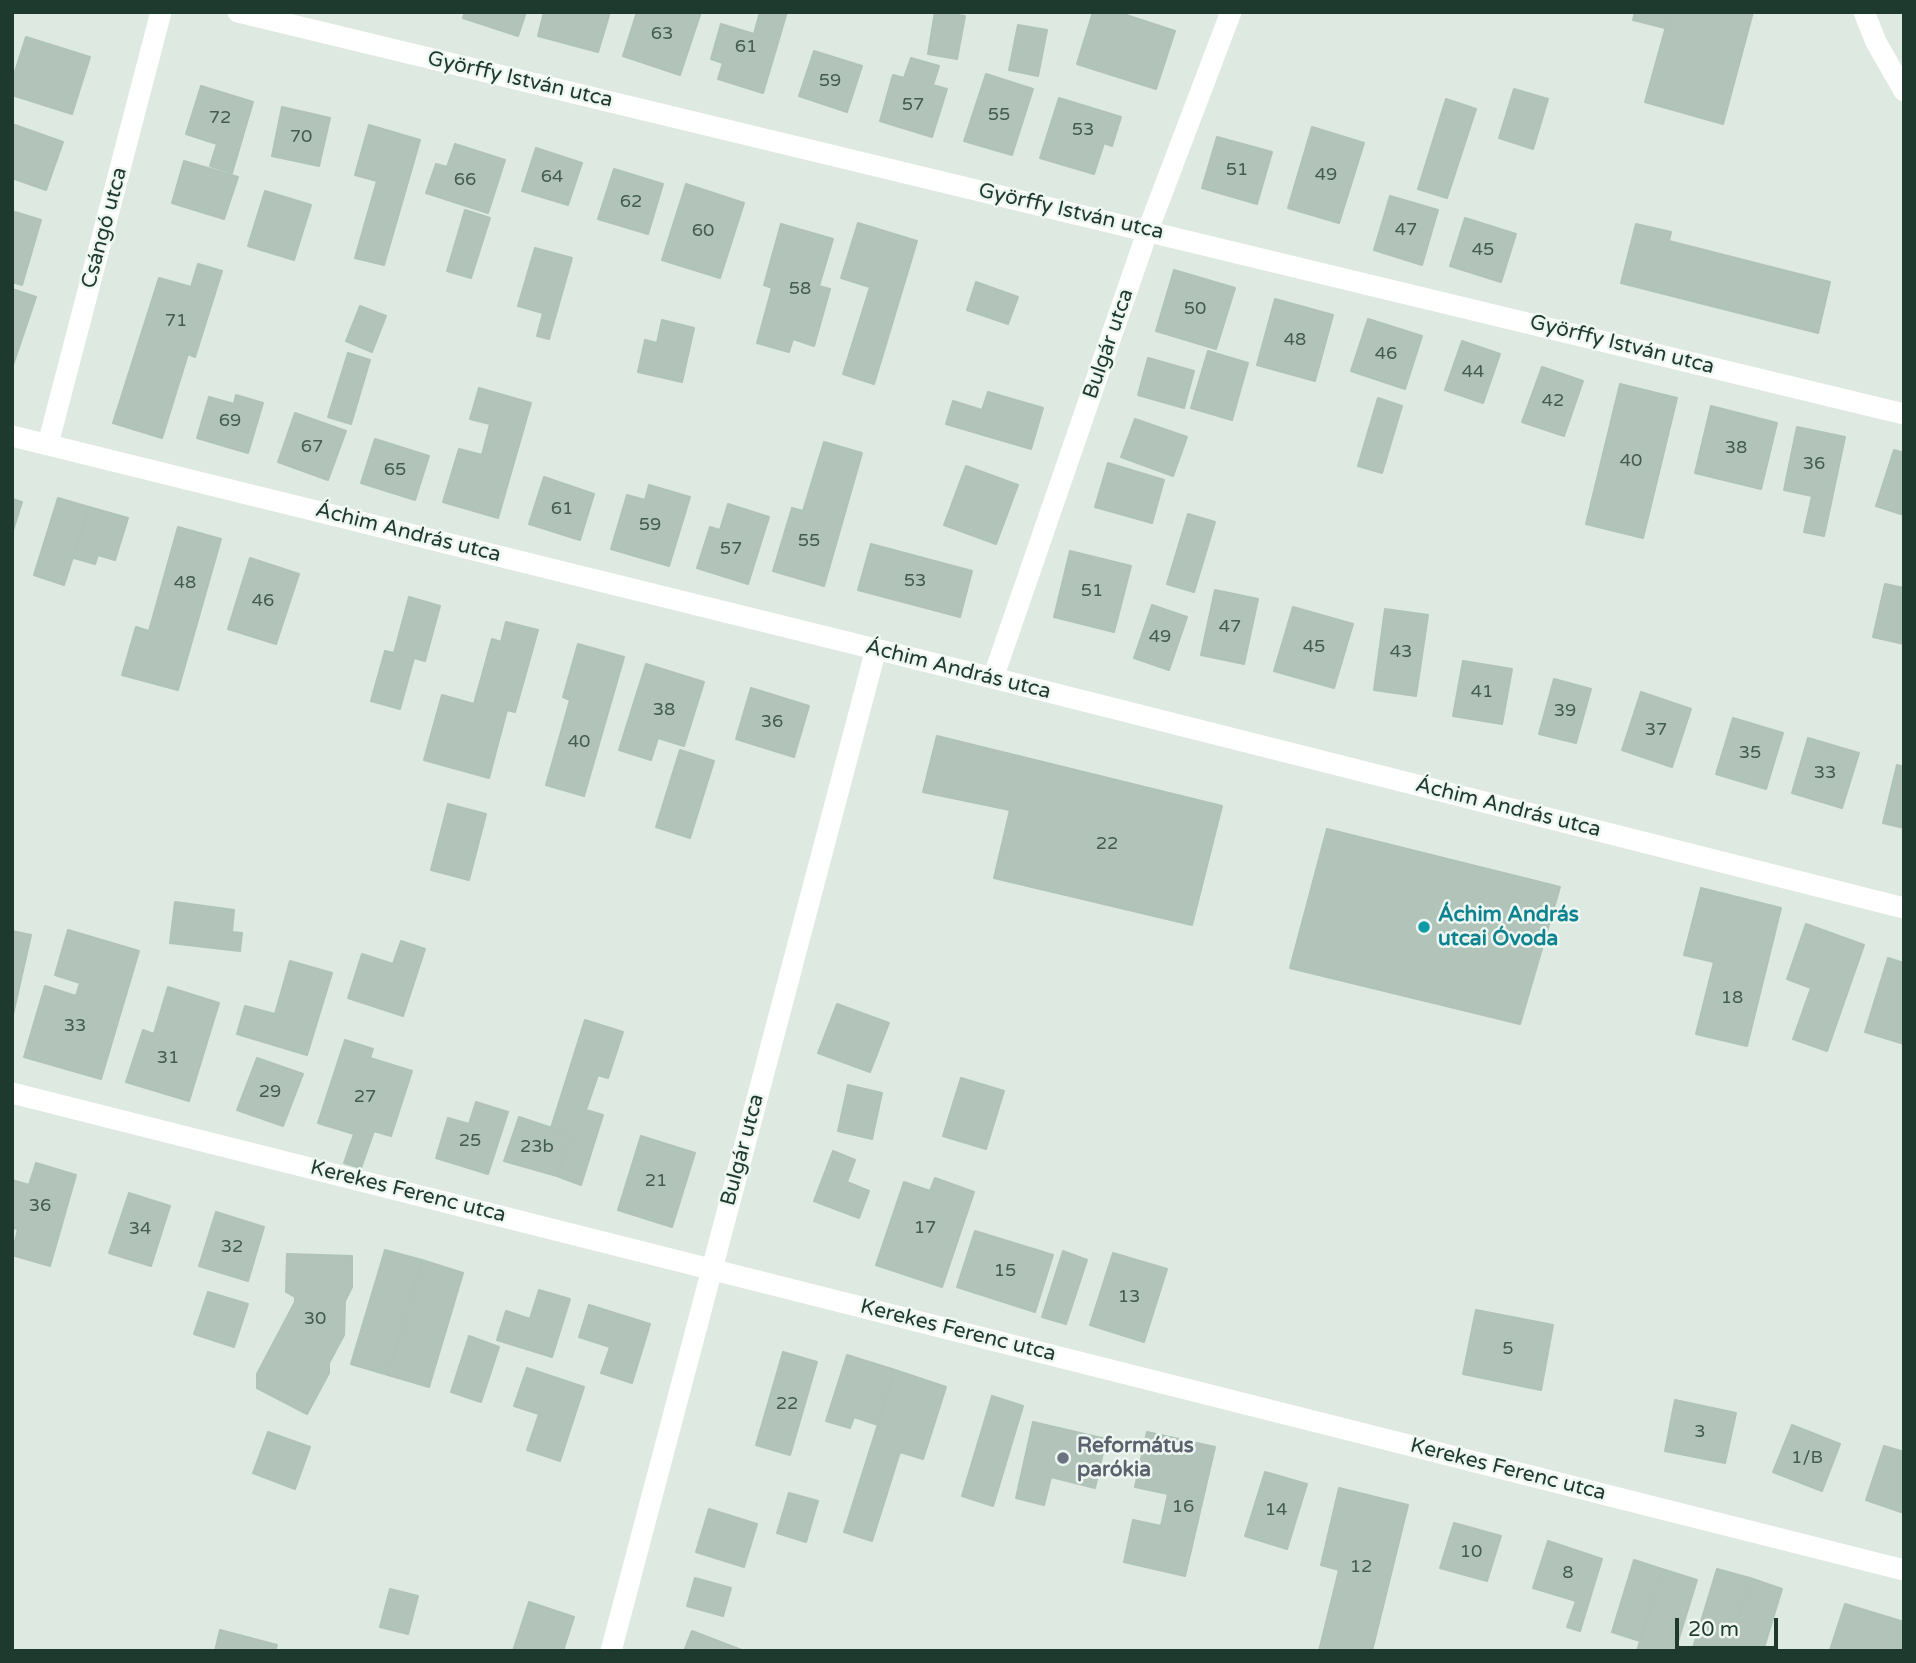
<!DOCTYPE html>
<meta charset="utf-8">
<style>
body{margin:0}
#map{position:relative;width:1916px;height:1663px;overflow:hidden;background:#dde9e1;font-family:"Varela Round",sans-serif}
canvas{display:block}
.frame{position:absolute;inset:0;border:14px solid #1e392d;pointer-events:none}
.scale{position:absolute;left:1675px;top:1618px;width:103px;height:32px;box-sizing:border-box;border:4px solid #1e392d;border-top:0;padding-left:9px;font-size:21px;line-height:24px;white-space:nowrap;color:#1e392d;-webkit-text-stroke:5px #edf6f0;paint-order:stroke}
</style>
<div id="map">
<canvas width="1916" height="1663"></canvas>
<div class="frame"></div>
<div class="scale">20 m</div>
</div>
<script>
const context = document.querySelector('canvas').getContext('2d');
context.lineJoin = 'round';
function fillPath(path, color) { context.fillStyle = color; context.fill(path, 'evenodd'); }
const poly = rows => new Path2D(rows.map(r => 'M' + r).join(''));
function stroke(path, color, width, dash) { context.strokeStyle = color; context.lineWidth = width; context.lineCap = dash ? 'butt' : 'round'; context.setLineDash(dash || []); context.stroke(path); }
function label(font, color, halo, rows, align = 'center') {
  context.font = font + ' "Varela Round",sans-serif'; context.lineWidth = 5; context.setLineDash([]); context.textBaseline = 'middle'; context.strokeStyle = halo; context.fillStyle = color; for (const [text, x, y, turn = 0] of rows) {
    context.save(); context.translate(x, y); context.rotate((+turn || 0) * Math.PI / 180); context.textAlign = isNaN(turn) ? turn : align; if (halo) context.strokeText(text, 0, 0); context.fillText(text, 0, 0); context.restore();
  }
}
const building = poly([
 [465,12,526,12,518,36,463,18,465,12],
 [544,12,610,12,598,52,538,36,544,12],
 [637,12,701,12,680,75,623,56,637,12],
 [760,12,787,12,763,93,718,79,723,63,711,59,721,24,754,34,760,12],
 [935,12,965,16,957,59,928,54,935,12],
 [1093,12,1117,12,1175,31,1156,89,1077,64,1093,12],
 [1635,12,1670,12,1665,28,1633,20,1635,12],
 [1670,12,1753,12,1723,124,1645,102,1670,12],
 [1018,25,1047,30,1038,76,1009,70,1018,25],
 [26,37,90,57,72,114,12,95,12,81,26,37],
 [814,51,862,66,847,112,799,96,814,51],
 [911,58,939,66,933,85,947,89,932,137,880,121,893,75,904,78,911,58],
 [986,74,1033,89,1012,155,964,141,986,74],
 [201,86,253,102,232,173,210,166,217,144,186,134,201,86],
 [1514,89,1548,99,1533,149,1499,138,1514,89],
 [1059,98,1121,117,1112,146,1104,143,1094,174,1040,158,1059,98],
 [1446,99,1476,109,1447,198,1418,189,1446,99],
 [282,107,330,118,319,166,272,156,282,107],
 [12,124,63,142,46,190,12,178,12,124],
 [369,125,420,140,384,265,355,258,377,181,355,175,369,125],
 [1312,127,1364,143,1339,223,1288,208,1312,127],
 [1217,137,1272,152,1257,204,1202,188,1217,137],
 [455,144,505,160,488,213,426,193,436,164,447,167,455,144],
 [536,148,582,163,568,205,522,191,536,148],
 [184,161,238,177,224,219,172,203,184,161],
 [614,169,663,184,648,234,598,219,614,169],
 [686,184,744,203,720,278,662,260,686,184],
 [265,191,311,205,294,260,248,246,265,191],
 [1390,196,1438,210,1422,265,1374,250,1390,196],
 [465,210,490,218,471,278,447,271,465,210],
 [15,212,41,220,22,285,12,282,12,221,15,212],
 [1465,218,1516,234,1501,282,1450,266,1465,218],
 [858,223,917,241,874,384,843,374,870,287,841,278,858,223],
 [781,224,833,239,819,286,830,289,814,346,793,339,789,352,757,343,772,288,764,285,781,224],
 [1636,224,1671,232,1669,241,1830,282,1818,333,1621,283,1636,224],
 [535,248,572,258,549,339,537,336,543,313,518,306,535,248],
 [198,264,222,271,195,357,188,354,162,438,113,423,159,278,191,287,198,264],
 [1174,270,1235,288,1216,349,1156,331,1174,270],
 [976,282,1018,297,1008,324,967,310,976,282],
 [12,289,36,297,12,368,12,289],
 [1275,299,1333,315,1315,381,1257,365,1275,299],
 [360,306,386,316,372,352,346,341,360,306],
 [1368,319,1422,336,1405,389,1351,371,1368,319],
 [662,320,694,328,682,382,638,372,645,340,657,343,662,320],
 [1462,341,1500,354,1483,403,1445,390,1462,341],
 [1208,351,1248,363,1232,420,1191,408,1208,351],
 [348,353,370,360,351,424,328,417,348,353],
 [1148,358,1194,371,1184,408,1138,395,1148,358],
 [1542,367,1583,381,1564,436,1522,422,1542,367],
 [1620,384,1677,398,1643,538,1586,524,1620,384],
 [479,388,531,403,498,518,443,502,459,449,482,455,490,424,470,419,479,388],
 [988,392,1043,408,1031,449,946,424,953,401,982,410,988,392],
 [236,395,263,403,248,453,197,438,209,397,234,404,236,395],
 [1378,398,1402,406,1382,473,1358,466,1378,398],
 [1711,406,1777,423,1761,489,1695,473,1711,406],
 [295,413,346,431,328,480,278,462,295,413],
 [1135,419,1187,437,1173,476,1121,457,1135,419],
 [1797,427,1845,437,1824,536,1804,532,1812,496,1784,490,1797,427],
 [375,439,429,456,415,500,361,483,375,439],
 [824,442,862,453,824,586,773,571,792,508,803,511,824,442],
 [1894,450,1904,453,1904,515,1876,506,1894,450],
 [1108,463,1164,480,1152,523,1095,507,1108,463],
 [966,466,1018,485,996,544,944,525,966,466],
 [544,477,594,494,580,540,529,524,544,477],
 [649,485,690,497,669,566,611,549,627,495,645,500,649,485],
 [58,498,89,507,64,585,34,575,58,498],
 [12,499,22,502,12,534,12,499],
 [728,504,769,517,748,584,697,568,710,527,720,530,728,504],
 [89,507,128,518,115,560,98,555,95,564,74,558,89,507],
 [1188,514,1215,522,1194,592,1167,584,1188,514],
 [178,527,221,539,178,690,122,675,136,627,149,631,178,527],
 [871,544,972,571,960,617,858,590,871,544],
 [1070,551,1131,566,1114,632,1054,617,1070,551],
 [250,558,299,574,276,644,228,629,250,558],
 [1885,584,1904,588,1904,644,1873,637,1885,584],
 [1215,590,1258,599,1244,664,1201,655,1215,590],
 [409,597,440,606,425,661,414,658,400,709,371,701,385,651,394,653,409,597],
 [1152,605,1187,617,1169,670,1134,658,1152,605],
 [1293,607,1353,624,1334,688,1274,671,1293,607],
 [1385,609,1428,615,1416,696,1374,690,1385,609],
 [506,622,538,630,515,712,507,710,489,778,424,760,442,695,474,704,492,639,501,642,506,622],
 [578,644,624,657,584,796,546,785,570,700,563,697,578,644],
 [1463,661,1512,669,1502,724,1453,716,1463,661],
 [646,664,704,682,684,746,658,738,651,760,619,750,646,664],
 [1554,679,1591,689,1576,743,1539,734,1554,679],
 [751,688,809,706,794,757,736,739,751,688],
 [1641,692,1691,709,1672,767,1622,750,1641,692],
 [1733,718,1783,733,1766,789,1716,774,1733,718],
 [937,736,1222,806,1192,925,994,878,1010,810,923,792,937,736],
 [1808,738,1859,753,1842,808,1792,793,1808,738],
 [680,750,714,761,690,838,656,827,680,750],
 [1897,765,1904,767,1904,828,1883,823,1897,765],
 [448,804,486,814,469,880,431,870,448,804],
 [1327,829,1560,887,1520,1024,1290,968,1327,829],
 [1701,888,1781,908,1747,1046,1696,1034,1714,962,1684,955,1701,888],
 [175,902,234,910,232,932,242,933,240,951,170,943,175,902],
 [1806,924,1864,945,1827,1051,1793,1039,1811,988,1787,979,1806,924],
 [68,930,139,951,101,1079,24,1057,45,986,76,996,80,983,55,975,68,930],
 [12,931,31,935,12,1019,12,931],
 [401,941,425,949,403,1016,348,998,362,954,393,964,401,941],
 [1888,958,1904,963,1904,1044,1865,1032,1888,958],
 [290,961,332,973,307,1055,237,1034,245,1006,275,1014,290,961],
 [168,987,219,1003,189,1101,126,1082,143,1030,154,1034,168,987],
 [837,1004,889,1023,870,1072,818,1053,837,1004],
 [585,1020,623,1032,608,1078,598,1075,586,1110,603,1115,581,1185,557,1176,570,1134,551,1128,585,1020],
 [345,1040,373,1049,370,1058,412,1071,391,1136,374,1131,361,1168,344,1163,354,1134,318,1123,345,1040],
 [257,1058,303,1074,283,1126,237,1110,257,1058],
 [961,1078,1004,1091,986,1149,943,1136,961,1078],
 [848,1085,882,1093,872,1139,838,1131,848,1085],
 [476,1102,508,1112,488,1174,436,1158,448,1118,469,1124,476,1102],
 [519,1117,570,1134,557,1176,504,1161,519,1117],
 [641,1136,695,1153,672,1227,618,1210,641,1136],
 [833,1151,855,1160,847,1182,869,1191,859,1218,814,1201,833,1151],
 [36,1163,76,1175,50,1266,12,1255,18,1229,12,1228,12,1180,29,1185,36,1163],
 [935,1178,974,1192,942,1287,876,1265,904,1182,930,1191,935,1178],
 [129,1193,170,1206,151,1266,109,1253,129,1193],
 [216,1212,264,1227,248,1281,199,1266,216,1212],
 [975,1231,1053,1255,1035,1312,957,1287,975,1231],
 [385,1250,422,1260,388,1375,351,1364,385,1250],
 [1063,1251,1087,1260,1066,1324,1042,1317,1063,1251],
 [1113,1253,1167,1269,1144,1342,1090,1325,1113,1253],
 [287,1254,352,1256,352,1287,345,1301,344,1335,329,1363,329,1373,307,1414,257,1388,257,1374,295,1302,295,1297,286,1292,287,1254],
 [422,1260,463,1273,429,1387,388,1375,422,1260],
 [539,1290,570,1299,552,1357,497,1340,506,1311,530,1319,539,1290],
 [208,1292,248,1304,234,1347,194,1334,208,1292],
 [589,1305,650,1324,632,1383,601,1373,610,1347,579,1337,589,1305],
 [1476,1310,1553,1325,1541,1390,1463,1374,1476,1310],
 [469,1336,499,1347,481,1402,451,1392,469,1336],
 [783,1352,817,1362,790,1455,756,1445,783,1352],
 [847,1355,895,1370,878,1425,854,1417,850,1428,826,1421,847,1355],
 [527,1368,584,1387,560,1461,527,1450,539,1414,514,1406,527,1368],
 [895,1370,946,1387,923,1459,900,1452,872,1541,844,1532,895,1370],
 [992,1396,1023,1406,993,1506,962,1496,992,1396],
 [1675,1400,1736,1413,1725,1463,1665,1451,1675,1400],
 [1033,1422,1106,1439,1095,1488,1051,1477,1044,1505,1016,1498,1033,1422],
 [1792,1425,1840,1444,1822,1491,1773,1472,1792,1425],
 [268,1432,310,1447,295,1489,253,1473,268,1432],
 [1147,1432,1215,1447,1185,1576,1124,1562,1133,1520,1161,1526,1168,1494,1135,1487,1147,1432],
 [1884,1446,1904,1452,1904,1513,1866,1500,1884,1446],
 [1265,1472,1307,1484,1287,1549,1245,1536,1265,1472],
 [1339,1488,1408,1505,1372,1651,1319,1651,1339,1570,1321,1565,1339,1488],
 [789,1493,818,1501,806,1542,777,1533,789,1493],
 [709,1509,757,1524,744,1567,696,1552,709,1509],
 [1454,1523,1501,1536,1487,1581,1440,1568,1454,1523],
 [1548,1541,1602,1559,1580,1631,1567,1627,1576,1601,1533,1588,1548,1541],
 [1634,1560,1662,1569,1640,1641,1612,1632,1634,1560],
 [1662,1569,1697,1580,1675,1651,1637,1651,1662,1569],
 [1717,1569,1750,1578,1728,1651,1692,1651,1717,1569],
 [695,1578,731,1588,723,1616,687,1606,695,1578],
 [1750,1578,1782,1589,1763,1651,1728,1651,1750,1578],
 [390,1589,418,1596,408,1634,380,1627,390,1589],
 [529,1602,574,1617,563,1651,513,1651,529,1602],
 [1845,1604,1904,1622,1904,1640,1901,1651,1830,1650,1845,1604],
 [220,1630,277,1645,275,1651,215,1651,220,1630],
 [692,1631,744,1651,684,1651,692,1631]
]);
fillPath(building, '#b2c4ba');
stroke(building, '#afc3b7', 2);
stroke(poly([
 [238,12,1904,414],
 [1864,12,1876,42,1904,91],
 [12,436,993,678,1904,908],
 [48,444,161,12],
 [993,678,1148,230,1231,12],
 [12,1093,1904,1570],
 [611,1651,876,649]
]), '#fff', 21);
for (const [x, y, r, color] of [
 [1424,927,7,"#0f9aa8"],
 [1063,1458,7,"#6b7280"]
]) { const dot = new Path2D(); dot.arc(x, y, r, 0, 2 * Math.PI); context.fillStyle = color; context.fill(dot); stroke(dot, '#edf6f0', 2.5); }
label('18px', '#435c50', null, [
 ["63",662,34],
 ["61",746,47],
 ["59",830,81],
 ["57",913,105],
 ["55",999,115],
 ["72",220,118],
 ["53",1083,130],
 ["70",301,137],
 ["51",1237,170],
 ["49",1326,175],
 ["64",552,177],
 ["66",465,180],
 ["62",631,202],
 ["47",1406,230],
 ["60",703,231],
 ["45",1483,250],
 ["58",800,289],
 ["50",1195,309],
 ["71",176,321],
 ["48",1295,340],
 ["46",1386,354],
 ["44",1473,372],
 ["42",1553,401],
 ["69",230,421],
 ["67",312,447],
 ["38",1736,448],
 ["40",1631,461],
 ["36",1814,464],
 ["65",395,470],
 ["61",562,509],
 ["59",650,525],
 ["55",809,541],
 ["57",731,549],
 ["53",915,581],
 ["48",185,583],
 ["51",1092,591],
 ["46",263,601],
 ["47",1230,627],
 ["49",1160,637],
 ["45",1314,647],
 ["43",1401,652],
 ["41",1482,692],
 ["38",664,710],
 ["39",1565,711],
 ["36",772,722],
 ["37",1656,730],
 ["40",579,742],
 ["35",1750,753],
 ["33",1825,773],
 ["22",1107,844],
 ["18",1732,998],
 ["33",75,1026],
 ["31",168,1058],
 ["29",270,1092],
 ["27",365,1097],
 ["25",470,1141],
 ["23b",537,1147],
 ["21",656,1181],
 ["36",40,1206],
 ["17",925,1228],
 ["34",140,1229],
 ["32",232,1247],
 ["15",1005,1271],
 ["13",1129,1297],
 ["30",315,1319],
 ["5",1508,1349],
 ["22",787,1404],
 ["3",1700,1432],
 ["1/B",1807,1458],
 ["16",1183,1507],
 ["14",1276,1510],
 ["10",1471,1552],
 ["12",1361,1567],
 ["8",1568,1573]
]);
label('21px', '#1e392d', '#edf6f0', [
 ["Györffy István utca",520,80,13],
 ["Györffy István utca",1071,212,13],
 ["Csángó utca",105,228,-75],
 ["Bulgár utca",1109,344,-71],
 ["Györffy István utca",1622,345,14],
 ["Áchim András utca",408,533,14],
 ["Áchim András utca",958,670,14],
 ["Áchim András utca",1508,808,14],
 ["Bulgár utca",743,1150,-75],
 ["Kerekes Ferenc utca",408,1192,14],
 ["Kerekes Ferenc utca",958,1331,14],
 ["Kerekes Ferenc utca",1508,1470,14]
]);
label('bold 21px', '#0d838f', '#edf6f0', [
 ["Áchim András",1438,915],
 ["utcai Óvoda",1438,939]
], 'left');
label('bold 21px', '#5b616d', '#edf6f0', [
 ["Református",1077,1446],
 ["parókia",1077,1470]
], 'left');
</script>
